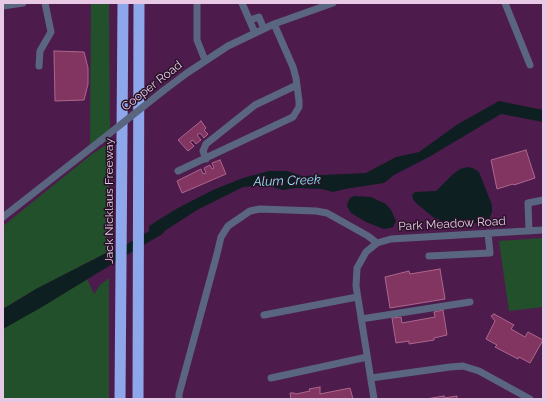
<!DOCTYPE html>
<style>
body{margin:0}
#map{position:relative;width:546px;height:402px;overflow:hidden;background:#4d1c4d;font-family:Raleway,sans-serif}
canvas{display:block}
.frame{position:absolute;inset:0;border:4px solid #e7c9e5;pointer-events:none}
</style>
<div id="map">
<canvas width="546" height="402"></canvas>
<div class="frame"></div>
</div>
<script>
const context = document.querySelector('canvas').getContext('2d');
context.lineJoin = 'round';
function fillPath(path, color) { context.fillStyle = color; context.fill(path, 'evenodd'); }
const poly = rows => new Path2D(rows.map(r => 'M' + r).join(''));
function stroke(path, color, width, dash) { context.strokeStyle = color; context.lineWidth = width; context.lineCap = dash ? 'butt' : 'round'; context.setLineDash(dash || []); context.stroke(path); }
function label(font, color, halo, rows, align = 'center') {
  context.font = font + ' Raleway,sans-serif'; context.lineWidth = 3; context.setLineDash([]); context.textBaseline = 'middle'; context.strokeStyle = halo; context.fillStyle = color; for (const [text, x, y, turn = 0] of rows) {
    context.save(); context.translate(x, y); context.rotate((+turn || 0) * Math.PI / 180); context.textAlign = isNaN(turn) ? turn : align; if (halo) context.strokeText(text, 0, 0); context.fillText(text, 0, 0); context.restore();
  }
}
fillPath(poly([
 [91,3,109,3,110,131,108,237,110,251,36,289,3,309,3,226,92,154,106,145,105,134,90,145],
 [543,238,543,307,509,311,499,241],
 [109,278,109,399,3,399,3,329,87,279,94,294,100,285]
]), '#22502b');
fillPath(poly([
 [499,101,543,110,543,122,501,114,429,157,394,175,384,183,345,189,333,192,322,189,296,188,283,190,265,185,243,187,197,210,149,241,149,226,176,209,213,190,243,178,269,171,287,171,302,176,366,173,396,157,419,152,458,124],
 [467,167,473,168,479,172,492,205,492,212,490,217,482,226,471,221,446,223,433,217,416,203,413,199,412,195,415,192,436,191,452,175,460,169],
 [354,196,371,197,386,204,391,210,396,221,393,227,390,228,384,229,366,222,351,213,347,206,348,202,350,198],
 [110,251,109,266,42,307,3,329,3,309,36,289]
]), '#0e1f22');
stroke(poly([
 [99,266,160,230]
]), '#0e1f22', 9);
const building = poly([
 [54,51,84,52,88,68,88,84,84,100,55,101,54,51],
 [201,121,206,128,204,130,208,134,204,138,200,133,197,135,201,140,196,144,193,140,190,142,194,146,188,151,178,140,201,121],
 [526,150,535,178,514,185,513,184,497,189,491,160,526,150],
 [220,160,226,174,182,193,177,181,201,169,203,174,206,173,204,168,210,165,212,169,214,168,212,163,220,160],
 [440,269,445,299,390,308,385,277,409,271,410,274,440,269],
 [443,310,447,335,434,338,434,340,409,344,409,341,396,343,392,318,401,317,402,323,435,317,434,312,443,310],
 [494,314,514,325,511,329,525,337,528,332,543,340,530,363,519,357,518,359,495,347,497,345,486,339,495,321,491,316,494,314],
 [320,387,320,394,350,388,353,399,291,399,290,393,294,393,296,394,310,391,309,389,320,387],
 [444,396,444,398,457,396,457,399,426,399,444,396]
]);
fillPath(building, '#823560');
stroke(building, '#ad678c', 1);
stroke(poly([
 [197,3,197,40,205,60],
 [242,3,255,33],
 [505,3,530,65],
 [3,6,23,3],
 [250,20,259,17,264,29],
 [39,66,40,51,51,32,45,3],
 [163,91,187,73,228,46,274,24,333,3],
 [206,159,203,151,206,144,255,105,297,85],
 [178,171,293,117,299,107,299,101,296,78,293,67,274,24],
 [3,217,100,141],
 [529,231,528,203,543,200],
 [429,256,490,253,488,233],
 [264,315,357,297],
 [361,319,470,302],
 [271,378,367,357],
 [371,378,450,367,463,366,479,371,530,399],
 [179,399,179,394,217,254,221,237,228,226,250,211,260,209,316,211,327,213,368,236,377,243],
 [374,399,356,286,357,268,366,252,377,243,391,239,543,230]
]), '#5a6580', 7);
stroke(poly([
 [120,399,123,3],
 [138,399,139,3]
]), '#8ea7ea', 11);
stroke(poly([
 [100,141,163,91]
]), '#5a6580', 7);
label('12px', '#e7c9e5', '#271227', [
 ["Cooper Road",152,86,-38],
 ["Jack Nicklaus Freeway",109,201,-90],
 ["Park Meadow Road",452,224,-3]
]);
label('italic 13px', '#8de7f5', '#271227', [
 ["Alum Creek",287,181,-2]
]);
</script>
